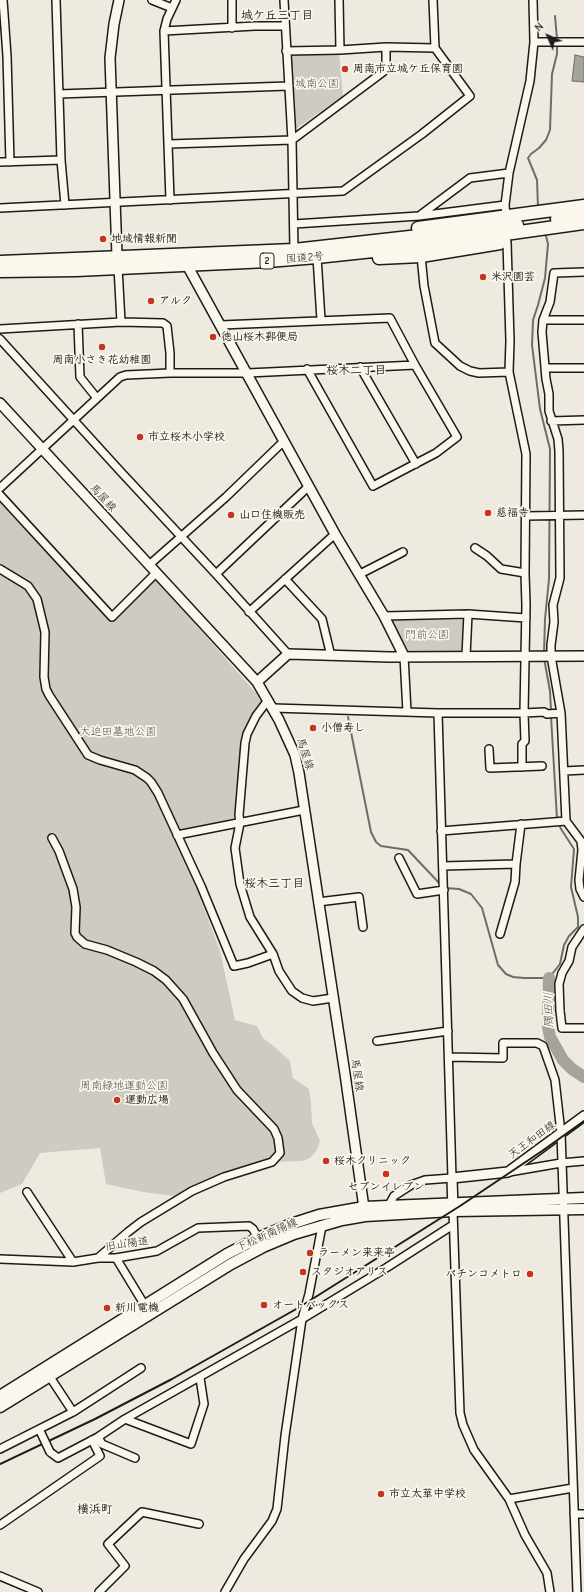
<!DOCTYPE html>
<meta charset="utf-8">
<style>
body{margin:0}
#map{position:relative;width:584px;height:1592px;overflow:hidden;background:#eeeadf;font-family:"Comic Neue",sans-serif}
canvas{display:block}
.north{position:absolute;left:528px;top:16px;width:40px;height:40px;-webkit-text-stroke:3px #fbf7ec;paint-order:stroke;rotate:315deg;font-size:11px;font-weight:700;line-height:16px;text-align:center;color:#1c1c1c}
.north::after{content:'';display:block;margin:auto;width:14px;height:18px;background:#1c1c1c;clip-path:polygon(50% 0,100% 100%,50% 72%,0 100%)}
</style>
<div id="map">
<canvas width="584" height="1592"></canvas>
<div class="north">N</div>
</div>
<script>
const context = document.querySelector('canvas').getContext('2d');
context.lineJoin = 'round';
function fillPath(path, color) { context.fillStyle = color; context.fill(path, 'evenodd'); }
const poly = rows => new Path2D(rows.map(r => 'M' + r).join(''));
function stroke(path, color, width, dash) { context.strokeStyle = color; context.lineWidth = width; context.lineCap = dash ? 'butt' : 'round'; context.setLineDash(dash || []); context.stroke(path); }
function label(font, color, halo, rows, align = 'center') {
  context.font = font + ' "Comic Neue","Klee One",sans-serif'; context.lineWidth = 3.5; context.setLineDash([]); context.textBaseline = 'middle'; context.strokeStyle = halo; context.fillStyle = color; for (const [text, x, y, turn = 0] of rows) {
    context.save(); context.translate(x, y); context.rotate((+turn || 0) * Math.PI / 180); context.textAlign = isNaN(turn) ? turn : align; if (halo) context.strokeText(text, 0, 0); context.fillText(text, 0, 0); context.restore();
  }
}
fillPath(poly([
 [339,53,343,96,294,130,290,54],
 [0,496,111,617,154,577,264,702,252,714,243,738,239,821,176,833,220,951,235,1020,257,1026,263,1038,276,1048,290,1061,293,1078,309,1089,311,1104,312,1123,320,1141,317,1150,310,1158,302,1161,275,1162,181,1197,143,1192,106,1184,100,1148,40,1153,22,1184,0,1193],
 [390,619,464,620,462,651,409,651]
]), '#ceccc2');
const water = poly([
 [575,55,584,57,584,82,572,81,575,55]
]);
fillPath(water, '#a6a39d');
stroke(water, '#6f6d69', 1);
stroke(poly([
 [555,16,557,39],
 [538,207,537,180,528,158,531,154,539,148,546,140,550,130,552,74,557,54,557,44],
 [544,654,545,619,549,579,550,449,540,409,532,345,533,320,538,305,545,278,548,244,545,232],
 [544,658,550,691,551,711],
 [348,717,371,832,376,842,381,846,408,850,441,885],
 [445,888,459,889,471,894,482,908,498,965,506,974,513,977,524,978,549,978,560,964,564,945,569,936,578,927,578,917,571,887,574,849,561,829,557,819,551,716]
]), '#6f6d69', 2);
stroke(poly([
 [549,978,548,1027,550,1037,563,1060,572,1069,584,1077]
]), '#a6a39d', 12);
const minor = poly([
 [3,0,7,56,10,162],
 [56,0,61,160,65,205],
 [152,0,172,8],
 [232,0,232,28],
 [284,0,292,140,294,250],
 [339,0,340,50,386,47,435,48],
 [164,31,255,26,284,26],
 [534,42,584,42],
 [286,51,340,50],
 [59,94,288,86],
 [169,144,292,140,383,72,386,66,386,47],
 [0,162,61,160],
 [170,200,164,31,167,19,176,0],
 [0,208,343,191,422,134,470,96,435,48,433,0],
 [419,216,505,205],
 [506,216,505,205,509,173,530,81,534,42,533,0],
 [294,224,419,216,470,178,509,173],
 [507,242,510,341,509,372,526,454,525,573,526,605,524,713,525,741,522,744,522,767],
 [421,256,424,286,435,343,460,366,470,371,479,373,509,372],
 [317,257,321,320],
 [118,267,121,322],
 [543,320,550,302,554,273,584,272],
 [78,324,80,377,96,397],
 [221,325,390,318,415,365,457,437,436,453,373,486,307,369],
 [0,329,121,322,163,323,167,326,170,353,170,373],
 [0,339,121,472,216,574,288,654],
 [360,367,416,464],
 [546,368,584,368],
 [551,421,584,420],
 [0,488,120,377,126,375,170,373,248,373,415,365],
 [0,495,112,617,156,573],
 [526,516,584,515],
 [475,548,487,556,501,569,525,573],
 [149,565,226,497,284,441],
 [0,569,28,586,37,599,45,632,44,677,46,689,49,695,88,755,100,760,135,770,147,778,151,782,158,793,201,886,234,966,248,963,273,954],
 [216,574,309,486],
 [360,574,403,552],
 [285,579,322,619,331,656],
 [249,612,335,534],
 [384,616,468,614,526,618],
 [404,656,407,712],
 [466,656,468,614],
 [268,700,256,716,247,734,245,743,239,815,240,823,235,848,240,884,250,917,273,954,279,971,292,991,302,998,313,1001,333,998],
 [273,708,438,713,524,713,544,712,547,714,561,713],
 [489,749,490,768,542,766],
 [564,771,584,770],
 [566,821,581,841,582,850,579,880,580,889,584,897],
 [441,831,566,821,561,713,551,656,551,645,554,622,553,605,560,578,559,451,558,439,549,411,549,394,546,379,542,332,543,320,584,320],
 [177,835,304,810],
 [52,838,59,851,73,889,76,907,75,933,77,937,85,944,107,950,136,962,154,971,166,980,183,999,213,1053,237,1090,274,1129,278,1138,280,1153,272,1162,224,1177,192,1191,141,1222,128,1232,98,1258],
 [399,858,417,894,444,890],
 [443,866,516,864],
 [318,902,359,897,363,927],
 [584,929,572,947,569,961,562,973,559,984,560,1011,562,1028,584,1028],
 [500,934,515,882,516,864,521,824],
 [377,1041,448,1031],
 [449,1057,503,1058,503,1043,537,1043,543,1046,555,1080,561,1133,577,1592],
 [509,1172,561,1163,584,1161],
 [27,1192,73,1262],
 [389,1205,394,1196,411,1185,425,1180,452,1178,438,713],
 [453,1211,460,1413,463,1425,474,1450,509,1499,525,1535,547,1573,550,1592],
 [116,1258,147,1309],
 [0,1259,73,1262,98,1258,116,1258,157,1251,198,1228,249,1226,253,1229,260,1242],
 [48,1374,73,1412],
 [125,1419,191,1444,204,1404,200,1378],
 [98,1437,102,1444,135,1458],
 [0,1449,73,1412,141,1368],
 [50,1452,58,1458,98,1437,125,1419,302,1319,386,1268,453,1225],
 [509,1499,573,1488],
 [574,1514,584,1514],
 [0,1525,100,1456,92,1440],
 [0,1576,38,1592],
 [99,1592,125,1566,108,1544,142,1512,199,1524],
 [225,1592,244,1559,272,1521,277,1509,285,1436,302,1319,309,1294,322,1226]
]);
const tertiary = poly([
 [117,256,110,58,114,24,119,0],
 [187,265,335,534,384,616,404,656],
 [0,403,257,682,279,720,295,755,299,773,345,1074,365,1215],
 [257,682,288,654,390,657,584,656],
 [453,1210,452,1178,508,1172,584,1116]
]);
const secondary = poly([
 [0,1396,227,1254,258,1238,291,1224,319,1215,364,1207,584,1198],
 [0,1407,231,1264,263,1247,294,1234,342,1220,365,1216,453,1211,584,1209]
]);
const trunk = poly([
 [557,219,584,215],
 [418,228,584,206],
 [379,258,421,256,500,243],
 [0,262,294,250,517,225],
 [0,271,76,270,268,261,317,257,420,246,584,223]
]);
stroke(minor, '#1c1c1c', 10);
stroke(tertiary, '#1c1c1c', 12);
stroke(secondary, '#1c1c1c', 13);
stroke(trunk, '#1c1c1c', 15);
stroke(minor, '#fbf7ec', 7);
stroke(tertiary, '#fbf7ec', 9);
stroke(secondary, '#fbf7ec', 10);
stroke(trunk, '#fbf7ec', 12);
stroke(poly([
 [0,1464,95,1419,172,1379,298,1308,460,1206,542,1151,584,1121]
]), '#1c1c1c', 2);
const minorBridge = poly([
 [41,1433,50,1452]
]);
stroke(minorBridge, '#1c1c1c', 10, []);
stroke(minorBridge, '#fbf7ec', 7);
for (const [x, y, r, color] of [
 [345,69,4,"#c8321e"],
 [103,239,4,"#c8321e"],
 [483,277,4,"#c8321e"],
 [151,301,4,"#c8321e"],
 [213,337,4,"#c8321e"],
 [102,347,4,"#c8321e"],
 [140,437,4,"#c8321e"],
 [488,513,4,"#c8321e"],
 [231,515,4,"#c8321e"],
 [313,728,4,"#c8321e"],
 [117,1100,4,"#c8321e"],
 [326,1161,4,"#c8321e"],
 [386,1174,4,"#c8321e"],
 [310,1253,4,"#c8321e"],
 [303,1272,4,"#c8321e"],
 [530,1274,4,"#c8321e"],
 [264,1305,4,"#c8321e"],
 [107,1308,4,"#c8321e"],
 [381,1494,4,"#c8321e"]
]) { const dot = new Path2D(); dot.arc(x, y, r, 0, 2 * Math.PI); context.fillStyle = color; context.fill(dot); stroke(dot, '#fbf7ec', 1.5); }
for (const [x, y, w] of [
 [267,261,14]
]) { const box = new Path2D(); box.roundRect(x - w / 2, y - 8, w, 16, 3); context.fillStyle = '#fbf7ec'; context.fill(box); stroke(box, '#1c1c1c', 1); }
label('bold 10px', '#1c1c1c', null, [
 ["2",267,261]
]);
label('bold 11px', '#1c1c1c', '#fbf7ec', [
 ["周南市立城ケ丘保育園",353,69],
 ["地域情報新聞",111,239],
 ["米沢園芸",491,277],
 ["アルク",159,301],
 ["徳山桜木郵便局",221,337],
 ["周南小さき花幼稚園",102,360,"center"],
 ["市立桜木小学校",148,437],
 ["慈福寺",496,513],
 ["山口住機販売",239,515],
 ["小僧寿し",321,728],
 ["運動広場",125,1100],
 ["桜木クリニック",334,1161],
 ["セブンイレブン",386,1187,"center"],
 ["ラーメン来来亭",318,1253],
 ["スタジオアリス",311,1272],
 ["パチンコメトロ",522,1274,"right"],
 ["オートバックス",272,1305],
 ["新川電機",115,1308],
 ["市立太華中学校",389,1494]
], 'left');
label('11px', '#51514e', '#fbf7ec', [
 ["城南公園",317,84],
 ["門前公園",427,635],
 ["大迫田墓地公園",118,732],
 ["周南緑地運動公園",124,1086]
]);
label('11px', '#1c1c1c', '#fbf7ec', [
 ["国道2号",305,258,-5],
 ["馬屋線",103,498,47],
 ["馬屋線",305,754,72],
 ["馬屋線",357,1075,82],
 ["天王和田線",532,1140,-36],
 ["下松新南陽線",267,1235,-24],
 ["旧山陽道",127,1244,-8]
]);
label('bold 12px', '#1c1c1c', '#fbf7ec', [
 ["城ケ丘三丁目",277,16],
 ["桜木二丁目",356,371],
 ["桜木三丁目",274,884],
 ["横浜町",95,1510]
]);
label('italic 12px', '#5a5956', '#fbf7ec', [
 ["隅田川",549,1010,-91]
]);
</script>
